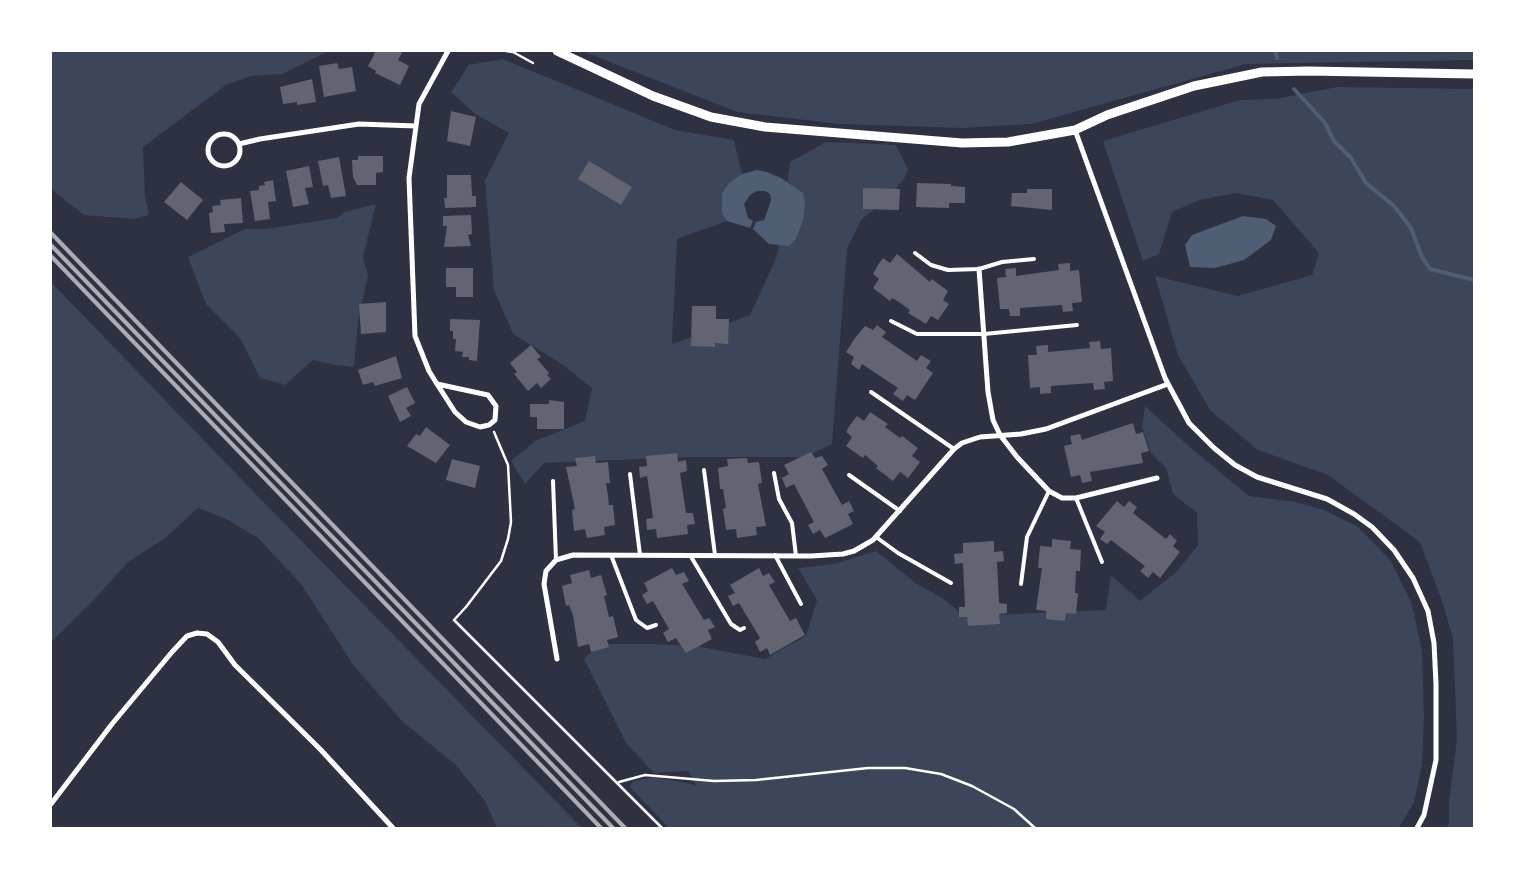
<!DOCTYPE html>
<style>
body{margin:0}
#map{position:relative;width:1525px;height:879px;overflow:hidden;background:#2d3142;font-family:Montserrat,sans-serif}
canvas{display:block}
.frame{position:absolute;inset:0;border:52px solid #fff;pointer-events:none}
</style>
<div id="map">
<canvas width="1525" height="879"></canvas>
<div class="frame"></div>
</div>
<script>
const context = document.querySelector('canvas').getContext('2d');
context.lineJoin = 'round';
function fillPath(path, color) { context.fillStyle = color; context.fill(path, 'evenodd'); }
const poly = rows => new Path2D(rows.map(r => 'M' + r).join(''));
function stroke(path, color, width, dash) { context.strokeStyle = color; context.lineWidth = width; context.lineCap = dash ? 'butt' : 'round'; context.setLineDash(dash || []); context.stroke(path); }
fillPath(poly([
 [51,51,329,51,282,74,251,76,226,85,143,147,145,197,149,215,134,219,84,215,51,189],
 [582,51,1474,51,1474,60,1246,64,1031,124,962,128,839,124,737,112],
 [503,59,675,130,734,140,742,174,730,182,722,214,727,221,677,239,672,344,750,315,777,256,790,162,826,142,896,145,908,169,904,179,888,198,861,220,847,249,832,444,805,457,689,457,544,463,525,484,511,461,535,441,585,421,592,388,560,363,513,334,494,290,485,180,509,133,475,114,451,92,469,65],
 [1337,87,1474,89,1474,828,1446,828,1449,823,1449,801,1457,739,1453,639,1443,604,1420,542,1328,475,1258,450,1210,410,1178,355,1155,276,1238,296,1312,275,1319,253,1273,200,1236,193,1200,200,1172,212,1159,254,1143,261,1103,141,1240,100,1276,99],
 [376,204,363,257,368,275,358,321,354,367,335,365,313,360,285,385,260,378,240,338,206,304,188,257,245,229,266,229,337,218,345,212],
 [51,282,245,483,582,828,497,828,485,801,456,765,403,722,354,666,301,584,258,538,226,519,198,508,164,539,128,562,95,599,51,642],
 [1145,406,1192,449,1249,496,1296,502,1324,510,1357,526,1391,561,1412,604,1422,652,1424,718,1422,765,1414,802,1399,828,669,828,629,786,634,781,655,777,696,785,688,771,654,773,626,743,584,659,600,644,651,644,696,646,765,659,806,636,817,600,798,568,834,564,876,551,917,584,944,599,964,616,1106,610,1111,575,1140,601,1176,572,1198,545,1197,513,1173,494,1166,468,1151,453,1142,427]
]), '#3c4559');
fillPath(poly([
 [757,170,767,172,781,178,803,193,805,201,803,221,795,240,789,246,769,244,753,229,756,222,764,220,767,212,771,200,770,194,765,191,757,191,750,195,744,204,748,218,753,221,750,228,727,221,722,214,722,193,730,182,742,174],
 [1243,216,1266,219,1276,226,1271,240,1244,260,1215,268,1190,267,1185,245,1192,235]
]), '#4f5d75');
stroke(poly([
 [1275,51,1277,58],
 [1294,89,1325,123,1334,141,1351,158,1366,183,1394,206,1411,228,1422,257,1430,269,1474,280]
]), '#4f5d75', 4);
fillPath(poly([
 [372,51,403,51,398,60,409,66,400,85,375,73,376,71,368,66,375,53],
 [337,63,339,69,352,67,356,91,324,97,319,66],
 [312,79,316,102,297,105,297,102,283,104,280,87],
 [451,111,476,117,470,146,447,141],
 [358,156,383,156,383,172,376,173,376,185,357,185,353,177,352,160,358,160],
 [339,157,346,196,331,198,328,185,323,186,318,161],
 [589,161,632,187,621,205,578,179],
 [309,166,313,187,305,188,309,204,293,207,286,171],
 [447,175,471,175,472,196,476,196,476,207,445,208,444,198,447,198],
 [273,180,276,201,268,202,270,219,255,221,250,191,259,190,259,186,265,185,264,182],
 [181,182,203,200,187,220,164,202],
 [917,183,951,184,951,186,965,187,965,203,949,203,949,208,916,207],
 [863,188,900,189,899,210,863,209],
 [1027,189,1052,189,1052,210,1011,206,1012,193,1027,193],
 [241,198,243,223,224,224,225,232,211,233,209,213,213,212,212,206,221,205,220,200],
 [471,215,472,234,468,235,471,246,444,247,447,226,443,226,443,216],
 [897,254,930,282,932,279,948,291,943,300,949,304,938,320,931,316,926,324,908,313,910,310,899,302,892,298,890,301,873,288,879,279,873,274,878,265,883,258,890,263],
 [1070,263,1070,271,1079,270,1082,302,1072,303,1073,311,1063,312,1062,305,1020,308,1020,316,1010,316,1009,309,1000,309,997,278,1006,277,1005,269,1016,268,1016,276,1059,270,1058,264],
 [446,268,473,268,473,297,456,297,456,287,446,287],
 [386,302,386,332,361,334,359,304],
 [692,306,716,306,716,319,729,319,728,344,715,343,715,347,691,346],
 [450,319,480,320,477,361,469,360,469,357,462,357,463,352,455,351,456,339,453,339,453,331,450,331],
 [877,325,886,332,882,337,917,361,921,355,931,361,926,368,933,373,915,400,907,395,903,401,893,394,898,388,862,364,859,370,851,364,854,357,846,352,855,338,865,326,873,330],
 [1100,341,1101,349,1111,348,1113,381,1104,382,1105,389,1094,390,1093,383,1051,386,1051,393,1040,394,1040,387,1030,388,1028,355,1037,355,1036,346,1048,345,1048,352,1090,348,1089,342],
 [531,345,541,357,537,359,549,373,547,375,551,379,541,388,537,383,528,391,514,374,517,372,510,363],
 [396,356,402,378,375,386,373,382,363,385,358,370],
 [407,387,415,403,406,408,411,416,400,422,388,396],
 [549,400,564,402,564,429,537,429,537,417,530,417,530,404,549,404],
 [870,412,888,424,885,427,900,438,902,436,918,448,912,456,920,462,908,478,900,472,893,481,876,468,878,466,865,455,863,458,846,446,852,437,846,432,850,425,857,416,864,421],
 [1133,423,1136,434,1143,432,1149,451,1141,453,1143,463,1090,472,1092,481,1082,483,1080,475,1071,477,1064,446,1072,444,1070,436,1080,434,1082,440],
 [426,427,450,445,436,463,407,446,416,434,420,436],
 [811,452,815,458,822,456,828,465,822,469,842,505,849,501,854,511,848,514,853,524,825,538,820,530,813,534,808,525,814,522,794,484,786,488,782,478,789,474,784,465],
 [677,453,678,462,686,460,687,471,680,473,686,513,693,513,695,524,687,525,688,534,657,538,656,529,647,530,646,519,653,518,650,496,647,476,640,478,639,467,647,466,646,456],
 [595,456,596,463,608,462,610,483,606,483,608,496,609,505,613,505,615,525,604,527,605,535,587,538,585,529,574,531,572,510,575,509,566,467,577,466,575,458],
 [747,458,748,463,759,462,762,483,758,484,766,526,756,527,757,535,737,538,736,529,726,530,723,509,726,508,723,489,720,489,718,468,728,466,727,459],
 [452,459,480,466,475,488,446,480],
 [1117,501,1124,507,1129,501,1137,507,1133,513,1166,539,1170,534,1177,541,1173,546,1180,552,1160,578,1153,572,1148,578,1140,571,1145,566,1111,540,1107,544,1100,539,1105,532,1096,526],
 [1052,539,1071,541,1070,549,1081,550,1080,571,1076,571,1075,593,1078,593,1076,614,1066,613,1065,621,1046,619,1046,611,1036,610,1042,568,1038,568,1040,546,1052,547],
 [994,541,994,552,1003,551,1004,561,997,562,999,603,1007,604,1007,613,999,614,1000,624,968,626,967,617,959,617,959,607,965,607,963,563,955,564,954,554,963,553,963,543],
 [672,568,676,575,684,572,689,581,682,584,704,620,709,618,715,627,708,630,712,639,686,653,676,638,668,642,663,633,669,629,653,601,647,604,642,595,648,591,644,583],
 [759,568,763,576,769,573,775,582,769,585,790,621,796,618,805,635,770,655,767,648,760,652,755,642,760,638,739,603,733,606,728,596,735,593,730,585],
 [589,570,591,578,601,575,607,595,604,596,609,617,613,616,618,637,607,640,609,647,591,652,589,644,578,647,573,615,569,605,566,606,562,586,572,583,570,575]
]), '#626471');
stroke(poly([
 [506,51,513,52,533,63],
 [494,432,508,465,511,522,508,539,501,561,466,607,454,620,662,828],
 [619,782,645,775,714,781,756,780,868,768,905,768,941,774,972,786,1014,809,1035,828]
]), '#fff', 2.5);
stroke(poly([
 [915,253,931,265,948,270,979,269,1002,262,1034,259],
 [891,321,917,334,984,334,1077,325],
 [871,392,954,449],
 [704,470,715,555],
 [774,473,779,499,792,523,796,556],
 [630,474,640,555],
 [849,475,900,511],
 [553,481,556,560],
 [1076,498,1102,562],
 [876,537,898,553,951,583],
 [611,555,636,620,647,628,656,625],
 [690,555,731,624,740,630,744,628],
 [775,555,801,604],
 [1021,584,1027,537,1049,491]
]), '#fff', 4);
stroke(poly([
 [1075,130,1165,378,1189,423,1214,448,1235,465,1257,477,1327,499,1354,514,1372,527,1394,550,1413,578,1428,611,1434,643,1436,684,1436,760,1424,815,1417,828],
 '208 150a16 16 0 1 1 32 0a16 16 0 1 1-32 0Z',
 [239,144,260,139,359,124,416,126],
 [979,269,988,392,993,420,1000,435,1017,457,1049,491,1062,498,1076,498,1157,478],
 [437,384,488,395,496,406,495,420,489,425,480,427,466,422,455,412,437,384,429,371,415,336,409,178,419,104,448,51],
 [557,659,544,584,546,571,556,560,573,555,811,556,843,554,854,551,873,540,954,449,962,443,980,437,1021,434,1046,429,1168,384],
 [51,804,112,724,172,652,187,636,197,633,207,634,218,642,235,665,320,749,393,828]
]), '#fff', 5);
stroke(poly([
 [557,51,653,96,711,117,765,127,962,143,1008,142,1075,130,1107,115,1194,86,1262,72,1308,71,1474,74]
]), '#fff', 9);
stroke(poly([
 [51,233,625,828],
 [51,245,613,828],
 [51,256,601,828]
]), '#abadb3', 4);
</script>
